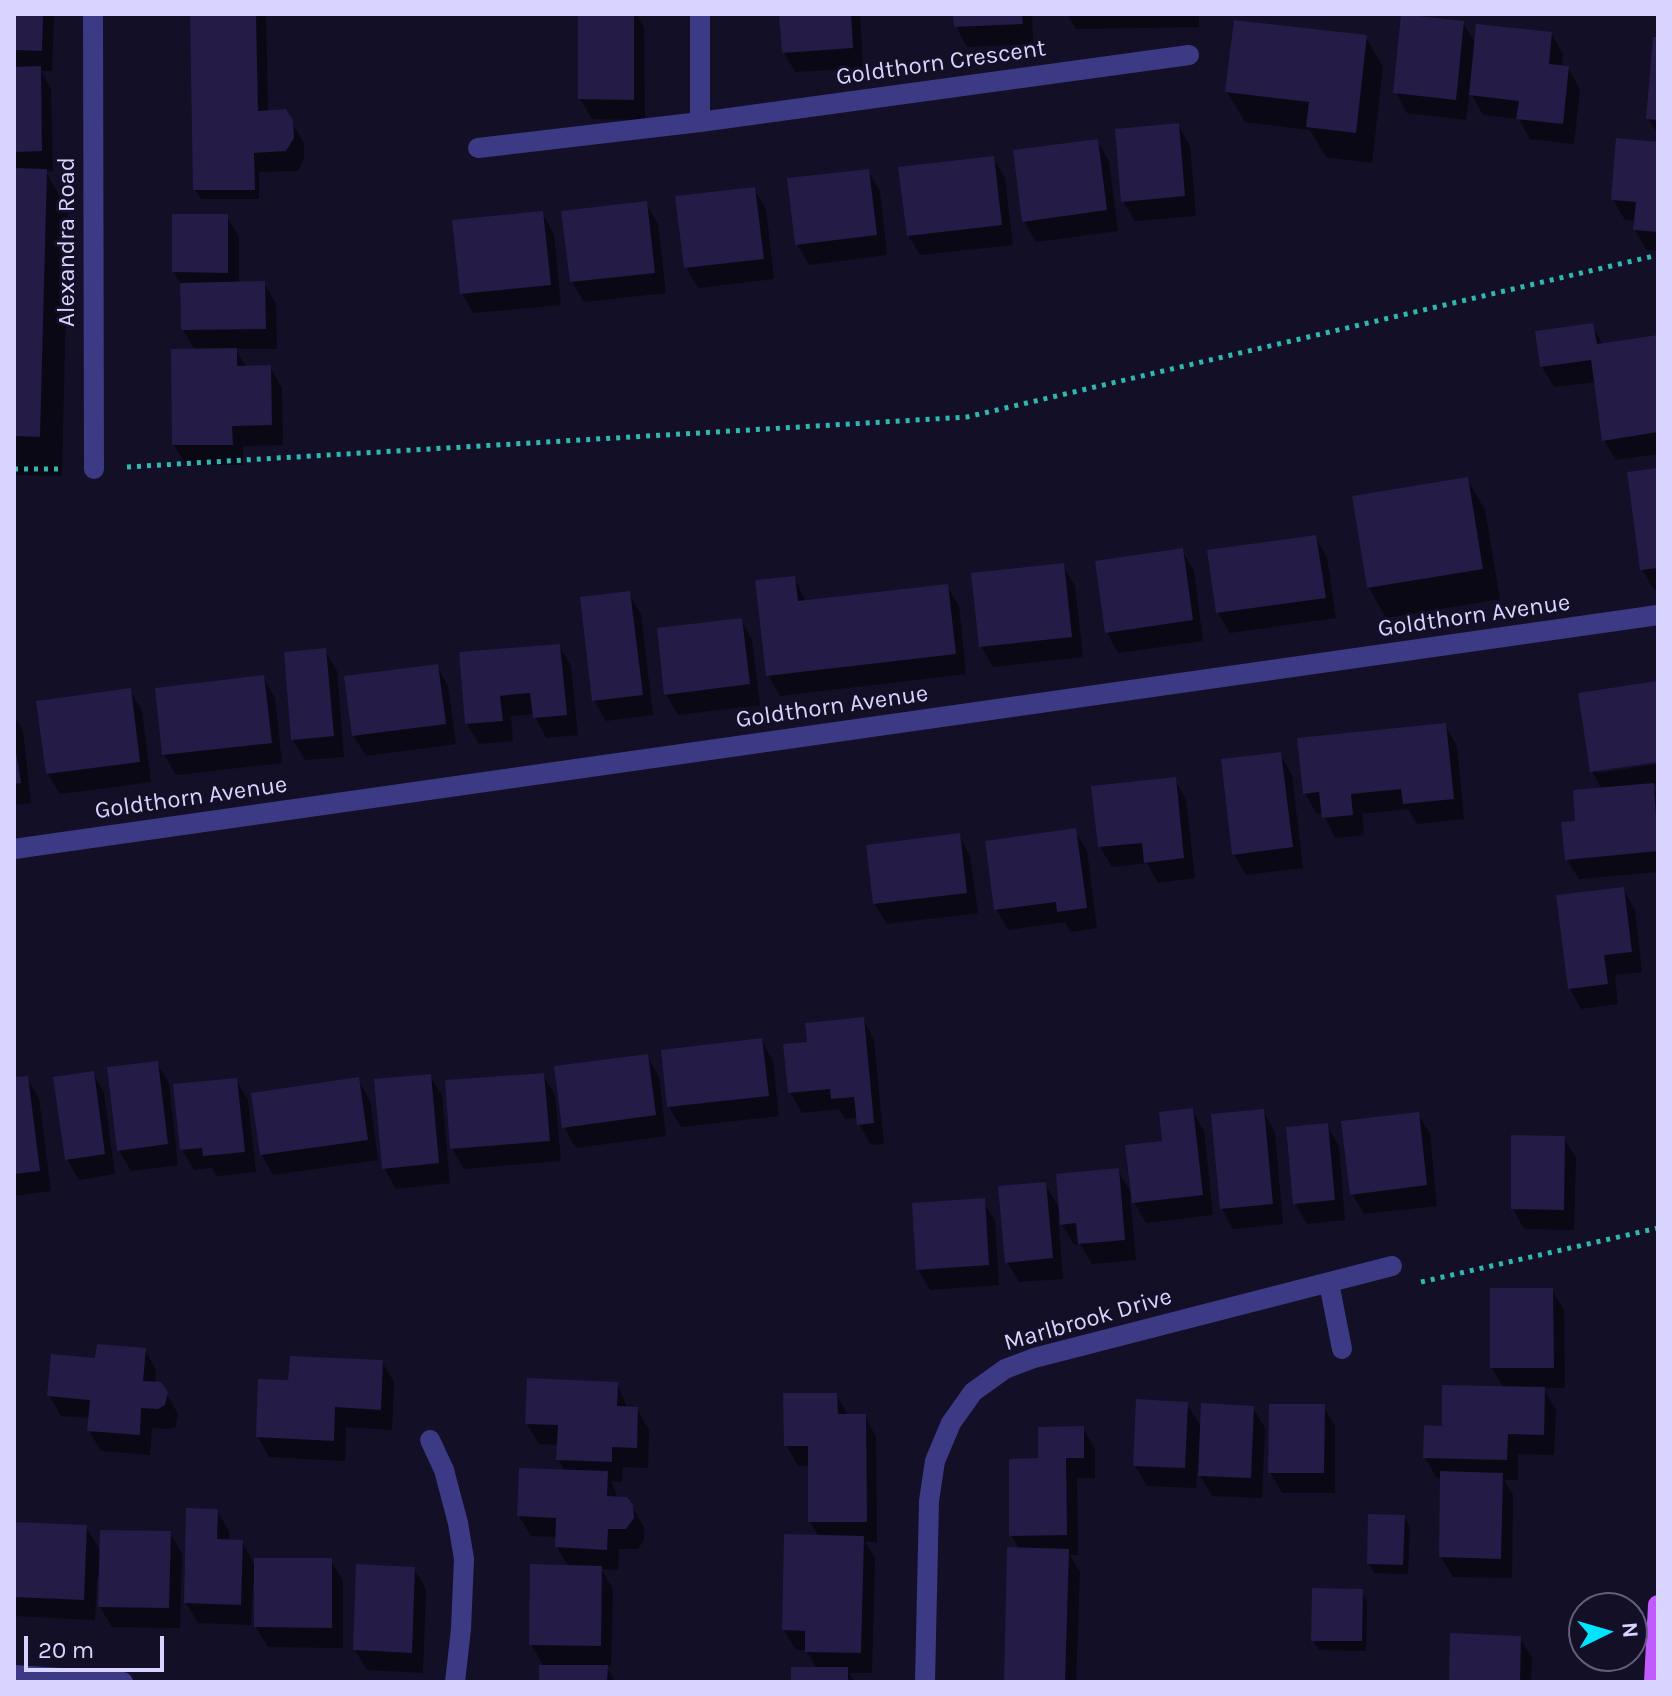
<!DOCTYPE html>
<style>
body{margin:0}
#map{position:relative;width:1672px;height:1696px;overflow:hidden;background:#130f26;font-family:Karla,sans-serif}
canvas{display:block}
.frame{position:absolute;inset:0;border:16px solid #d9d4ff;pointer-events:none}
.north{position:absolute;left:1568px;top:1592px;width:80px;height:80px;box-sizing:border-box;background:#130f26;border:2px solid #625e7d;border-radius:50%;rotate:85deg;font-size:22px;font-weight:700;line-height:32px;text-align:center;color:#d9d4ff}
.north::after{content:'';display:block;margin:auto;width:28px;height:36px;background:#00e5ff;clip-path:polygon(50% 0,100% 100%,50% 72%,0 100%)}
.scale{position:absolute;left:24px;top:1636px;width:140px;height:36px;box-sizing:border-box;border:4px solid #d9d4ff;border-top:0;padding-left:10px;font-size:24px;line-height:28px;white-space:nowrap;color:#d9d4ff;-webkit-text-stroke:6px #130f26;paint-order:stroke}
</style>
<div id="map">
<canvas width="1672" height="1696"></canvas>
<div class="frame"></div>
<div class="north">N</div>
<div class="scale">20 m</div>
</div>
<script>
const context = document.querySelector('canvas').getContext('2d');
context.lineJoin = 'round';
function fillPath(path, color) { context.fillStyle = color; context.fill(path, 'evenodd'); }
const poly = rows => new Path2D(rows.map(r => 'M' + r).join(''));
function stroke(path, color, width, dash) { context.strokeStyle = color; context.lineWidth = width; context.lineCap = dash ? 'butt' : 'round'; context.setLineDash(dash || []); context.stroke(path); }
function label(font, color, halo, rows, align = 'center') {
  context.font = font + ' Karla,sans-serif'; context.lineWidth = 6; context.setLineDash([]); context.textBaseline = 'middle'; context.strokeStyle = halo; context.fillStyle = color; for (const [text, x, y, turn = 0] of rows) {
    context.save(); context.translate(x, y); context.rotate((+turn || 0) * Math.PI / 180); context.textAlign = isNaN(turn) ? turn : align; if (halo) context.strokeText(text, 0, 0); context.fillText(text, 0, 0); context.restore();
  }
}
fillPath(poly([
 [14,14,54,14,52,71,41,71,51,89,53,171,46,172,68,211,62,476,14,475],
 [191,14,266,14,268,112,291,121,304,143,304,159,298,171,259,172,259,199,201,199,195,190],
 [580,14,637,14,644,27,645,120,592,119,580,99],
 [781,14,860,14,863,68,795,72,784,52],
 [955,14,1032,14,1033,44,967,47,956,26],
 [1067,14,1199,14,1199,27,1076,29],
 [1463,23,1476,45,1551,33,1563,54,1562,67,1568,68,1580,89,1574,144,1530,139,1519,119,1483,115,1470,92,1466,120,1407,113,1396,92],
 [1365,36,1383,67,1372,163,1326,157,1310,130,1245,122,1227,92],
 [1658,39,1658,135,1648,118],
 [1178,125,1190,146,1196,216,1135,221,1123,201],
 [1097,141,1109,161,1118,231,1036,242,1024,221],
 [1658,144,1658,251,1647,250,1635,230,1636,221,1625,220,1613,200],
 [993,158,1005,178,1013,245,920,255,908,235],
 [868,171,880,191,887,255,809,265,797,244],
 [754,189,766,209,774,279,698,288,686,267],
 [646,203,658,224,666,293,584,302,572,282,564,213],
 [542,213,554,234,561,305,473,313,462,293],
 [227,216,239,237,239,284,264,283,276,304,277,349,236,349,246,367,270,367,282,388,283,445,243,446,243,465,186,465,174,445,195,350,183,330,182,287,174,272],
 [1592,325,1603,345,1658,337,1658,454,1616,460,1604,440,1596,382,1554,387,1542,367],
 [1658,470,1658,589,1654,590,1642,569],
 [1467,479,1485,510,1500,599,1386,618,1369,588],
 [1315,537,1327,557,1336,618,1230,633,1218,613],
 [1182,551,1194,571,1203,641,1118,653,1107,633],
 [1063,566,1075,586,1083,657,993,667,981,646],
 [794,578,806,602,947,586,959,606,966,674,780,696,768,675],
 [629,594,641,614,653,715,606,721,594,700],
 [741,620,752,640,760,705,678,715,666,694],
 [559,646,571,666,578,735,546,738,534,714,511,716,513,741,479,744,467,724,461,654],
 [325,651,337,671,344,757,305,760,293,740],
 [437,666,448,686,456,744,366,756,354,736],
 [263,677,275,698,282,763,176,775,164,755],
 [1656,683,1658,760,1597,769,1597,773,1658,764,1658,784,1652,785,1658,794,1658,872,1579,879,1567,859,1578,822,1602,790,1592,771],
 [130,690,142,711,151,782,60,794,48,774],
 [14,715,23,730,31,803,14,805],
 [1445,725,1457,746,1464,819,1417,824,1408,809,1362,814,1364,835,1335,838,1323,813,1317,814,1305,794],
 [1280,754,1292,775,1303,868,1246,875,1234,854],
 [1174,779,1186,799,1195,878,1158,883,1147,863,1112,867,1100,847],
 [1075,831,1087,851,1097,928,1070,932,1065,922,1008,930,996,909],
 [959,835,970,856,978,913,887,924,875,904],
 [1623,889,1635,910,1642,972,1615,975,1618,1004,1581,1009,1570,989],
 [863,1019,874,1040,884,1144,871,1145,859,1124,858,1118,845,1119,839,1109,802,1113,790,1092,809,1044],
 [761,1040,773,1061,779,1116,681,1127,669,1107],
 [647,1056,659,1077,666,1136,576,1148,564,1127],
 [157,1063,169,1083,178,1165,131,1171,119,1150],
 [93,1073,104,1093,115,1174,79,1180,67,1159],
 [543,1075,555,1095,561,1161,464,1169,452,1148],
 [430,1076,442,1096,450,1183,396,1189,384,1168],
 [27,1078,39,1098,51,1191,14,1196,14,1079],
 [236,1080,248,1100,256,1172,217,1176,212,1168,194,1170,182,1149],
 [358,1080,370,1100,378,1160,273,1175,262,1155],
 [1192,1110,1204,1131,1213,1215,1146,1223,1130,1195,1136,1260,1092,1264,1080,1244,1074,1245,1058,1217,1063,1279,1019,1282,1007,1262,1045,1184,1061,1211,1118,1170,1133,1197,1165,1143],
 [1263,1111,1275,1132,1283,1224,1233,1229,1222,1208],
 [1418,1114,1430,1134,1437,1206,1364,1214,1352,1194],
 [1327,1126,1339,1146,1345,1220,1307,1224,1295,1203],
 [1564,1138,1576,1158,1574,1230,1524,1229,1513,1209],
 [983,1201,995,1221,999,1285,930,1290,918,1269],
 [1552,1290,1564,1310,1565,1388,1543,1388,1556,1410,1554,1455,1518,1454,1518,1480,1504,1480,1513,1495,1512,1578,1453,1577,1441,1557,1442,1478,1437,1478,1425,1458,1444,1428,1504,1388,1492,1368],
 [145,1350,156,1370,155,1384,166,1393,178,1414,176,1426,170,1429,152,1428,150,1455,101,1451,89,1431,90,1418,61,1416,49,1395,97,1360],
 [382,1362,394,1382,392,1430,346,1427,345,1461,269,1457,258,1437,290,1382],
 [617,1384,628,1409,637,1409,649,1430,648,1468,623,1467,622,1482,611,1481,618,1499,632,1506,644,1527,644,1540,638,1549,619,1549,618,1570,601,1569,613,1589,611,1666,606,1666,615,1682,541,1682,544,1667,531,1644,569,1567,557,1547,558,1537,531,1536,519,1516,565,1472,558,1459,559,1445,539,1444,527,1424],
 [836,1395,849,1416,865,1416,876,1437,877,1542,865,1542,875,1558,872,1673,849,1673,855,1682,793,1682,817,1669,806,1650,796,1650,784,1630,819,1537,810,1522,810,1466,798,1466,786,1445],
 [1187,1404,1202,1429,1253,1408,1265,1428,1262,1498,1212,1496,1197,1471,1196,1488,1147,1486,1135,1465],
 [1323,1406,1335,1426,1335,1493,1282,1493,1270,1472],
 [1083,1428,1095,1449,1095,1478,1077,1478,1078,1555,1070,1555,1080,1572,1076,1682,1005,1682,1020,1550,1011,1535,1040,1460],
 [217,1511,229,1531,229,1541,242,1542,256,1568,331,1560,343,1581,343,1648,268,1647,256,1627,256,1585,253,1585,251,1625,198,1623,186,1603],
 [1404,1517,1410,1527,1408,1574,1374,1573,1369,1564],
 [14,1524,86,1527,101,1552,170,1533,182,1554,180,1628,112,1627,100,1607,100,1577,97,1577,95,1620,14,1616],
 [414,1569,426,1589,423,1673,367,1670,355,1650],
 [1361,1591,1367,1601,1366,1651,1319,1650,1313,1640],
 [1520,1638,1532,1658,1531,1682,1451,1682]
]), '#0007');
fillPath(poly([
 [14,14,43,14,42,51,14,50],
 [190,14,256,14,258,111,286,109,293,120,294,138,286,151,254,153,255,190,193,190],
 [578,14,634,14,634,100,578,99],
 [779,14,851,14,853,48,782,53],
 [953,14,1022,14,1023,24,954,27],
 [1401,14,1464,21,1456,100,1393,93],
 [1234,20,1367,35,1356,133,1306,127,1309,102,1225,92],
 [1476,24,1552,32,1549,64,1569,66,1563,124,1516,119,1519,101,1469,95],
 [1653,37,1658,37,1658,120,1646,119],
 [41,66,42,151,14,152,14,67],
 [1179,123,1185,196,1121,202,1115,129],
 [1616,138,1658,142,1658,232,1633,230,1636,202,1611,200],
 [1098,139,1107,210,1022,222,1013,150],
 [994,156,1002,225,907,236,898,167],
 [14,168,47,169,40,437,14,436],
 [869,169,877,235,795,245,787,178],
 [755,187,764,259,684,268,675,196],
 [647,201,655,273,570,282,561,211],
 [543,211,551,285,460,294,452,220],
 [172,214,228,214,228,273,172,272],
 [265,281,266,329,181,330,180,283],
 [1593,323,1597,344,1658,335,1658,432,1602,441,1591,360,1540,367,1535,331],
 [237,348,237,366,271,365,272,425,232,426,233,445,172,445,171,349],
 [1658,468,1658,568,1640,570,1627,472],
 [1468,477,1483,569,1367,588,1352,496],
 [1316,535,1326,598,1216,613,1207,550],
 [1183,548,1193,620,1105,633,1095,561],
 [1064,563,1072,637,979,647,971,573],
 [795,576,798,601,948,584,956,654,766,676,755,580],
 [630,591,643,695,592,701,580,597],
 [742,618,750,684,664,695,657,628],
 [560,644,567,715,533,718,530,693,517,694,500,696,503,721,465,724,459,652],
 [326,648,334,736,291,740,284,652],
 [438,664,446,724,352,736,344,676],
 [264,675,272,743,162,755,155,688],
 [1657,681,1658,762,1590,772,1578,693],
 [131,688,140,762,46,774,36,701],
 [1446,723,1454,799,1403,804,1401,789,1351,794,1353,815,1322,818,1319,792,1303,794,1297,738],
 [14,741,21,783,14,784],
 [1281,752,1293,847,1232,855,1221,759],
 [1176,777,1184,858,1144,863,1142,843,1098,847,1091,786],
 [1654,783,1658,851,1565,860,1561,822,1575,821,1573,790],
 [1076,828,1087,908,1057,912,1056,902,994,910,985,841],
 [960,833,967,893,873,904,866,845],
 [1624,887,1632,952,1604,955,1608,984,1568,989,1556,895],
 [864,1017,874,1123,857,1125,854,1097,831,1099,830,1089,788,1093,783,1044,807,1042,805,1023],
 [762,1038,769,1096,667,1107,661,1050],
 [648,1054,656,1115,562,1128,554,1066],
 [158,1061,168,1144,117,1151,107,1067],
 [94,1071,105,1154,65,1160,53,1077],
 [544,1073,550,1141,450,1149,445,1080],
 [431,1074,439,1163,382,1169,374,1079],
 [28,1076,40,1171,14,1174,14,1077],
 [359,1077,368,1140,260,1155,251,1093],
 [237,1078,245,1152,203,1156,202,1148,180,1150,173,1084],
 [1193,1108,1203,1195,1132,1203,1125,1145,1162,1141,1159,1112],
 [1264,1109,1273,1204,1220,1209,1211,1114],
 [1419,1112,1427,1185,1350,1195,1341,1121],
 [1328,1123,1335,1200,1293,1204,1286,1127],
 [1511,1135,1565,1136,1564,1210,1511,1209],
 [1119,1168,1125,1240,1078,1244,1076,1223,1060,1225,1056,1174],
 [1046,1182,1053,1258,1005,1263,998,1186],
 [985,1198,989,1265,916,1270,912,1203],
 [1490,1288,1553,1288,1554,1368,1490,1368],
 [97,1344,146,1348,143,1381,161,1382,168,1392,165,1405,158,1409,141,1408,140,1435,87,1431,90,1400,47,1396,51,1354,95,1358],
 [290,1356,383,1360,381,1410,335,1407,334,1441,256,1437,258,1379,288,1380],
 [527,1378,618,1382,617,1406,638,1407,637,1448,612,1447,612,1462,556,1460,558,1425,525,1424],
 [1442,1385,1545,1387,1544,1435,1508,1434,1507,1460,1423,1458,1424,1425,1442,1426],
 [783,1393,837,1393,838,1414,866,1414,867,1522,808,1522,808,1446,784,1446],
 [1136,1399,1188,1402,1185,1468,1133,1466],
 [1201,1403,1254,1406,1251,1478,1198,1476],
 [1269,1404,1325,1404,1324,1473,1268,1473],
 [1084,1426,1084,1458,1066,1458,1067,1535,1009,1536,1009,1459,1038,1458,1038,1427],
 [519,1468,608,1471,607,1496,627,1497,633,1505,634,1518,626,1529,608,1529,607,1550,555,1547,556,1518,517,1516],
 [1440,1471,1503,1473,1501,1559,1439,1557],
 [186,1508,218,1509,217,1539,243,1540,241,1605,184,1603],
 [1368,1514,1405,1515,1403,1565,1367,1564],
 [14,1522,87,1525,84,1600,14,1597],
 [100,1530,171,1531,169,1608,98,1607],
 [784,1534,864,1536,861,1653,805,1652,805,1631,782,1630],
 [1007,1547,1069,1549,1065,1682,1004,1682],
 [254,1558,332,1558,332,1628,254,1627],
 [356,1564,415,1567,412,1653,353,1650],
 [530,1564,602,1566,601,1646,529,1645],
 [1312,1588,1363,1589,1362,1641,1311,1641],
 [1450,1633,1521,1636,1520,1682,1449,1682],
 [539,1665,608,1665,607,1682,539,1682],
 [791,1667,848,1667,848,1682,791,1682]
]), '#241b47');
stroke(poly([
 [127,467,967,417,1658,255],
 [14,469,61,469],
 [1421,1282,1658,1228]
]), '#2fb8b0', 5, [4, 6]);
stroke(poly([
 [93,14,94,469],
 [700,14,700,122,1189,55],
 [478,148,700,122],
 [14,849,1658,615],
 [1329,1283,1342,1349],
 [430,1440,444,1470,458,1523,464,1559,461,1629,455,1682],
 [14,1675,123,1682],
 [925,1682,929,1501,935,1461,951,1423,973,1392,1005,1369,1034,1358,1392,1266]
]), '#3d3a85', 20);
stroke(poly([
 [1654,1682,1658,1605]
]), '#c25bff', 20);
label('24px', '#d9d4ff', '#130f26', [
 ["Goldthorn Crescent",941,63,-8],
 ["Alexandra Road",67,242,-90],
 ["Goldthorn Avenue",1474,616,-8],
 ["Goldthorn Avenue",832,707,-8],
 ["Goldthorn Avenue",191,798,-8],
 ["Marlbrook Drive",1088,1320,-16]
]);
</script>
